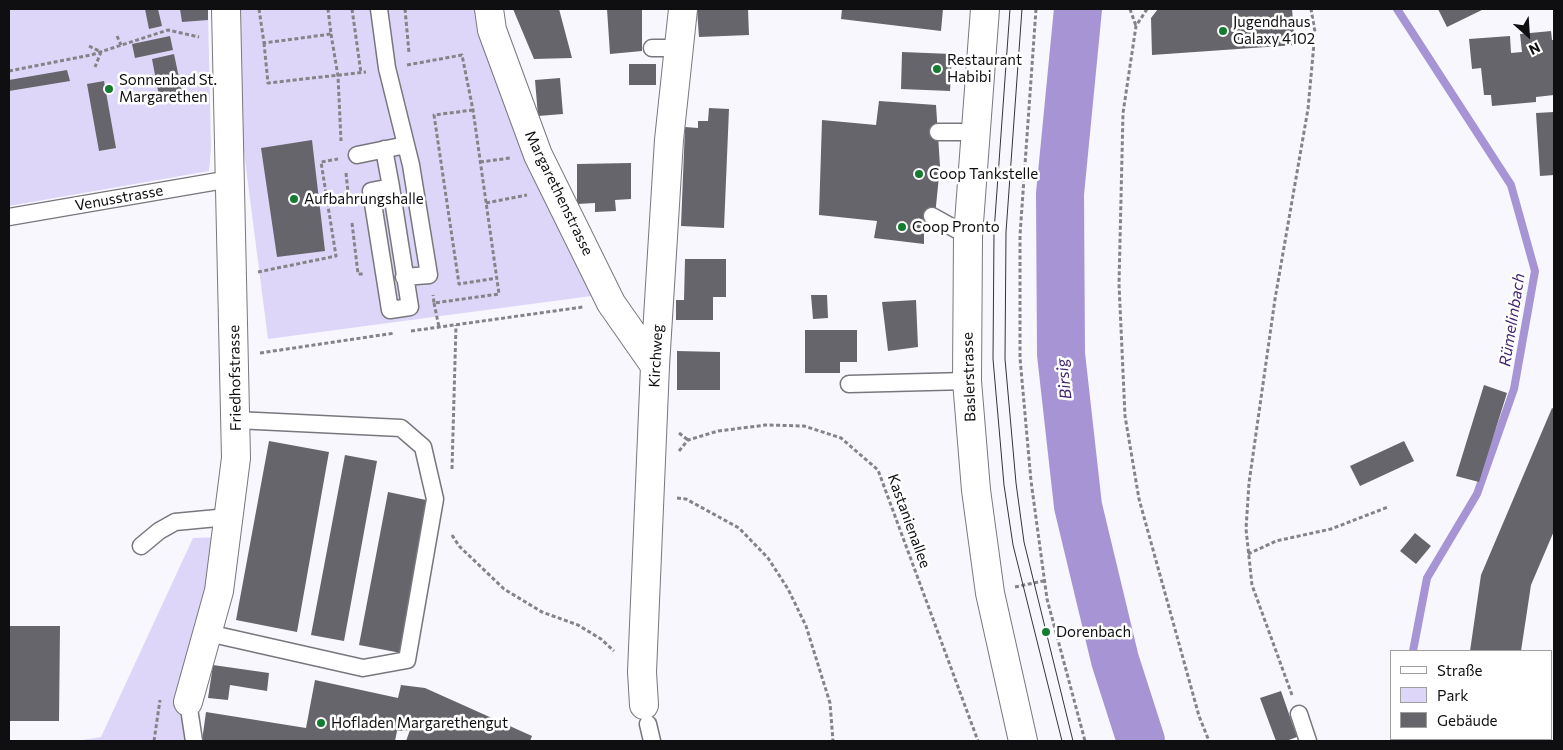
<!DOCTYPE html>
<meta charset="utf-8">
<style>
body{margin:0}
#map{position:relative;width:1563px;height:750px;overflow:hidden;background:#f9f7fe;font-family:Commissioner,sans-serif}
canvas{display:block}
.frame{position:absolute;inset:0;border:10px solid #0f0e11;pointer-events:none}
.legend{position:absolute;left:1390px;top:650px;width:162px;height:90px;box-sizing:border-box;background:#fff;border:1px solid #9f9fa0;margin:0;padding:6px 9px;list-style:none;font-size:15px;color:#0f0e11}
.legend li{display:flex;align-items:center;gap:10px;height:25px}
.legend b{width:25px;border:1px solid #9f9fa0}
.north{position:absolute;left:1503px;top:10px;width:50px;height:50px;-webkit-text-stroke:4px #fff;paint-order:stroke;rotate:154deg;font-size:14px;font-weight:700;line-height:20px;text-align:center;color:#0f0e11}
.north::after{content:'';display:block;margin:auto;width:18px;height:22px;background:#0f0e11;clip-path:polygon(50% 0,100% 100%,50% 72%,0 100%)}
</style>
<div id="map">
<canvas width="1563" height="750"></canvas>
<div class="frame"></div>
<ul class="legend">
<li><b style="height:6px;background:#fff"></b>Straße</li>
<li><b style="height:14px;background:#ded6f8"></b>Park</li>
<li><b style="height:14px;background:#66656b"></b>Gebäude</li>
</ul>
<div class="north">N</div>
</div>
<script>
const context = document.querySelector('canvas').getContext('2d');
context.lineJoin = 'round';
function fillPath(path, color) { context.fillStyle = color; context.fill(path, 'evenodd'); }
const poly = rows => new Path2D(rows.map(r => 'M' + r).join(''));
function stroke(path, color, width, dash) { context.strokeStyle = color; context.lineWidth = width; context.lineCap = dash ? 'butt' : 'round'; context.setLineDash(dash || []); context.stroke(path); }
function label(font, color, halo, rows, align = 'center') {
  context.font = font + ' Commissioner,sans-serif'; context.lineWidth = 5; context.setLineDash([]); context.textBaseline = 'middle'; context.strokeStyle = halo; context.fillStyle = color; for (const [text, x, y, turn = 0] of rows) {
    context.save(); context.translate(x, y); context.rotate((+turn || 0) * Math.PI / 180); context.textAlign = isNaN(turn) ? turn : align; if (halo) context.strokeText(text, 0, 0); context.fillText(text, 0, 0); context.restore();
  }
}
fillPath(poly([
 [9,9,208,9,211,149,209,171,9,206],
 [238,9,484,9,599,295,268,339,239,114],
 [225,537,188,702,185,741,77,741,101,737,193,538]
]), '#ded6f8');
stroke(poly([
 [1397,9,1511,185,1535,271,1514,389,1477,494,1427,578,1413,651]
]), '#a694d4', 8);
stroke(poly([
 [1078,9,1060,194,1061,354,1078,506,1115,660,1141,741]
]), '#a694d4', 48);
fillPath(poly([
 [145,9,158,9,162,26,149,29],
 [180,9,208,9,208,20,182,22],
 [513,9,559,9,572,58,534,59],
 [607,9,642,9,642,51,610,54],
 [697,9,748,9,749,35,699,37],
 [842,9,943,9,941,31,841,19],
 [1158,9,1292,9,1295,45,1152,55,1151,18],
 [1438,9,1484,9,1447,27],
 [1551,31,1552,40,1554,40,1554,95,1536,97,1536,102,1492,106,1491,95,1484,95,1481,68,1472,69,1469,39,1510,36,1511,53,1522,52,1520,34],
 [170,36,173,50,135,58,132,44],
 [902,52,952,54,950,91,901,89],
 [174,54,182,92,159,96,152,59],
 [629,64,656,64,656,85,629,85],
 [67,70,70,81,9,91,9,80],
 [560,78,563,114,538,116,535,80],
 [104,81,116,148,99,151,87,84],
 [879,101,936,105,940,166,935,216,924,215,924,244,874,238,877,221,819,215,822,120,876,125],
 [709,108,729,109,724,228,681,226,685,127,698,128,698,121,708,121],
 [1554,112,1554,175,1540,176,1536,113],
 [312,140,325,251,277,257,261,148],
 [631,163,631,199,615,200,616,211,595,212,595,203,577,204,577,164],
 [685,259,726,259,726,297,713,297,713,320,676,320,676,300,684,300],
 [811,295,827,295,828,318,813,319],
 [916,300,918,347,888,351,882,302],
 [805,330,857,330,857,362,840,362,840,373,805,373],
 [677,351,720,352,720,390,677,390],
 [1484,385,1507,393,1479,482,1456,476],
 [1552,408,1554,409,1554,531,1531,585,1521,651,1470,651,1481,575],
 [269,441,329,452,297,632,236,620],
 [1404,441,1414,461,1360,486,1350,466],
 [345,455,377,461,344,641,311,635],
 [388,492,431,501,401,653,359,645],
 [1415,533,1431,546,1416,564,1400,551],
 [9,626,60,626,59,721,9,721],
 [213,665,269,673,267,691,230,685,228,700,208,698],
 [315,680,398,698,401,685,425,688,532,736,530,741,406,741,410,730,397,731,395,741,202,741,206,712,306,728],
 [1281,691,1297,737,1286,741,1276,741,1260,698]
]), '#66656b');
const lane = poly([
 [379,9,387,68,411,165,429,275,404,277],
 [652,48,678,48],
 [938,132,975,132],
 [384,149,391,187],
 [357,155,406,145],
 [391,187,410,307,390,310,371,191,391,187],
 [932,216,968,236],
 [9,217,230,179],
 [849,384,967,381],
 [141,546,159,531,175,522,228,517],
 [208,633,363,668,407,660,435,499,423,447,401,428,236,420],
 [188,702,194,741],
 [1299,714,1308,741],
 [648,724,652,741]
]);
const street = poly([
 [489,9,492,30,538,155,611,303,655,366],
 [188,702,219,591,236,458,226,9],
 [644,705,642,672,655,366,669,140,683,9]
]);
const secondary = poly([
 [985,9,968,236,967,381,976,490,990,593,1023,741]
]);
stroke(lane, '#78777d', 19);
stroke(street, '#78777d', 30);
stroke(secondary, '#78777d', 30);
stroke(poly([
 [259,9,264,43,331,34,328,9],
 [352,9,361,73],
 [405,9,409,53],
 [1036,9,1020,235,1020,358,1031,481,1047,599,1085,741],
 [1130,9,1136,26],
 [1147,9,1136,26,1123,113,1119,284,1125,416,1139,499,1199,716,1209,741],
 [331,34,338,76,341,141],
 [117,36,121,45],
 [264,43,268,83,366,72],
 [89,46,101,52,95,67],
 [407,65,462,55,473,110,499,294,434,303,433,295],
 [9,71,91,55,168,30,199,37],
 [473,110,434,115,459,284,497,278],
 [480,162,510,158],
 [346,173,348,192],
 [486,203,527,195],
 [352,223,358,274,363,274],
 [258,272,336,256,321,162,338,159],
 [434,303,439,327],
 [411,331,583,307],
 [260,353,395,333],
 [679,433,688,440],
 [679,451,688,440,718,431,766,425,804,426,841,438,878,470,978,741],
 [452,469,456,325],
 [677,498,686,499,739,528,768,558,788,589,806,626,830,703,833,741],
 [452,535,459,546,504,589,542,612,578,625,601,639,614,651],
 [1248,554,1276,541,1331,529,1388,507],
 [1015,587,1043,581],
 [1292,695,1252,585,1246,529,1249,483,1275,299,1308,109,1315,32,1311,9],
 [154,741,160,700]
]), '#848388', 3, [4, 2.5]);
stroke(lane, '#fff', 16);
stroke(street, '#fff', 28);
stroke(secondary, '#fff', 28);
stroke(poly([
 [1010,9,994,232,993,359,1004,485,1013,545,1062,741],
 [1022,9,1006,232,1005,359,1016,483,1024,542,1073,741]
]), '#343336', 1);
for (const [x, y, r, color] of [
 [1223,31,5,"#147c2f"],
 [937,69,5,"#147c2f"],
 [109,89,5,"#147c2f"],
 [919,174,5,"#147c2f"],
 [294,199,5,"#147c2f"],
 [902,227,5,"#147c2f"],
 [1046,632,5,"#147c2f"],
 [321,723,5,"#147c2f"]
]) { const dot = new Path2D(); dot.arc(x, y, r, 0, 2 * Math.PI); context.fillStyle = color; context.fill(dot); stroke(dot, '#fff', 2); }
label('15px', '#0f0e11', '#fff', [
 ["Jugendhaus",1233,22],
 ["Galaxy 4102",1233,39],
 ["Restaurant",947,60],
 ["Habibi",947,77],
 ["Sonnenbad St.",119,80],
 ["Margarethen",119,97],
 ["Coop Tankstelle",929,174],
 ["Aufbahrungshalle",304,199],
 ["Coop Pronto",912,227],
 ["Dorenbach",1056,632],
 ["Hofladen Margarethengut",331,723]
], 'left');
label('15px', '#0f0e11', '#fff', [
 ["Margarethenstrasse",559,193,64],
 ["Venusstrasse",119,198,-10],
 ["Kirchweg",656,356,-87],
 ["Baslerstrasse",969,377,-92],
 ["Friedhofstrasse",235,378,-91],
 ["Kastanienallee",909,521,70]
]);
label('italic 16px', '#432671', '#fff', [
 ["Rümelinbach",1512,320,-81],
 ["Birsig",1064,379,-96]
]);
</script>
